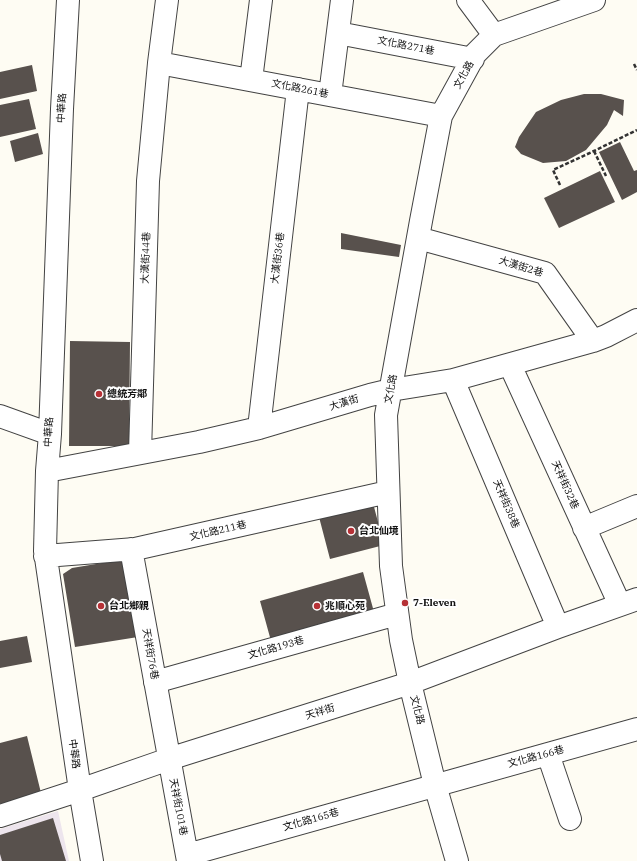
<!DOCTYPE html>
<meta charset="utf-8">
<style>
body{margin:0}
canvas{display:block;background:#fefcf3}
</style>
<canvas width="637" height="861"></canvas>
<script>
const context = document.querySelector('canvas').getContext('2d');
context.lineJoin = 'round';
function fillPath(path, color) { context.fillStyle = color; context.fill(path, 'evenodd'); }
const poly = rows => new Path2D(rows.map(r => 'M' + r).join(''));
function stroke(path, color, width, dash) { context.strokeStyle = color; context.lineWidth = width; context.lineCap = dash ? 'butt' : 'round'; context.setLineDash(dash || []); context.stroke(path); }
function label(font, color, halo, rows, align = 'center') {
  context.font = font + ' "IBM Plex Serif","Noto Sans TC",serif'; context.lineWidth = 4; context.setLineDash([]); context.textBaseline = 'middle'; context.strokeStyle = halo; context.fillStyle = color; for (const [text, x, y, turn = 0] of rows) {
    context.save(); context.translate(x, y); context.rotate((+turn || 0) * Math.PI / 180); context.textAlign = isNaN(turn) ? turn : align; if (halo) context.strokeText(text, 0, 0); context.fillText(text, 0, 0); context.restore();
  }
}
fillPath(poly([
 [58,811,69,861,0,861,0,829]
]), '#ede5ed');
fillPath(poly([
 [32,65,37,91,0,99,0,72],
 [584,94,601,94,624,100,623,116,614,110,607,125,586,150,566,161,543,163,521,154,515,147,519,137,536,112,561,100],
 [29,99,36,129,0,137,0,105],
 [38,133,43,154,15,162,10,141],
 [620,142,634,171,637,170,637,192,622,200,599,152],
 [600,171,615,202,559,228,544,198],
 [341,233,401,245,399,257,341,249],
 [70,341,130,342,129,446,69,446],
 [373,503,384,545,330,559,319,517],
 [126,559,138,637,75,647,63,574,72,568],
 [363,572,374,612,271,641,260,601],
 [27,636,32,662,0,668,0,641],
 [27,736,41,793,0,804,0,743],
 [53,818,66,861,2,861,0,854,0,835]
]), '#58514d');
const minor = poly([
 [68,0,62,109,50,434,47,471,45,551,80,790,92,861],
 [468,0,494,35],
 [338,33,473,59],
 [159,63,441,116],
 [251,80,261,0],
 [330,95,342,0],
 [418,238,545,273,593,341],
 [510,365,620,605],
 [453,380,558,627],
 [0,416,50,434],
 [259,428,298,89],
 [140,453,148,181,159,63,167,0],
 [47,471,199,442,259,428,370,395,391,390,453,380,593,341,606,336,637,320],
 [584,528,637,506],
 [131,549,188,861],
 [45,556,135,549,388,492],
 [155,682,397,614],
 [548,754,570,819],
 [0,816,80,790,172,758,410,683,558,627,637,599],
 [187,855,637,729],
 [457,861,435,785,410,683,401,640,391,566,386,415,421,221,441,116,475,54,494,35,594,0]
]);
stroke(minor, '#434343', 24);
stroke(poly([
 [634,64,637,70],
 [594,151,606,176],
 [560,185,553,170,594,151,637,130]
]), '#323232', 2.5, [4, 2]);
stroke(minor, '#fff', 22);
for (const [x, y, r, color] of [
 [99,394,4,"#b63136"],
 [351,531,4,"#b63136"],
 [405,603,4,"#b63136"],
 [101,606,4,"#b63136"],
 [317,606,4,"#b63136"]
]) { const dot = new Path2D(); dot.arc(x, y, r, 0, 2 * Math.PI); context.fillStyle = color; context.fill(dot); stroke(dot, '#fff', 1.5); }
label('10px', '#101010', '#fff', [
 ["文化路271巷",406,46,11],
 ["文化路",464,75,-61],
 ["文化路261巷",300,89,11],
 ["中華路",62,108,-87],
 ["大漢街44巷",146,258,-88],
 ["大漢街36巷",278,258,-83],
 ["大漢街2巷",521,267,17],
 ["文化路",391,389,-79],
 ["大漢街",344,403,-17],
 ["中華路",49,432,-87],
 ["天祥街32巷",565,485,66],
 ["天祥街38巷",506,504,67],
 ["文化路211巷",218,531,-13],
 ["文化路193巷",276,648,-16],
 ["天祥街76巷",150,654,80],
 ["文化路",417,710,76],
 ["天祥街",320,712,-17],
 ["中華路",74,754,82],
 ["文化路166巷",536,757,-15],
 ["天祥街101巷",178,807,79],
 ["文化路165巷",311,820,-16]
]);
label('bold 10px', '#101010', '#fff', [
 ["總統芳鄰",107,394],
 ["台北仙境",359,531],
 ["7-Eleven",413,603],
 ["台北鄉親",109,606],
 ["兆順心苑",325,606]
], 'left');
</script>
